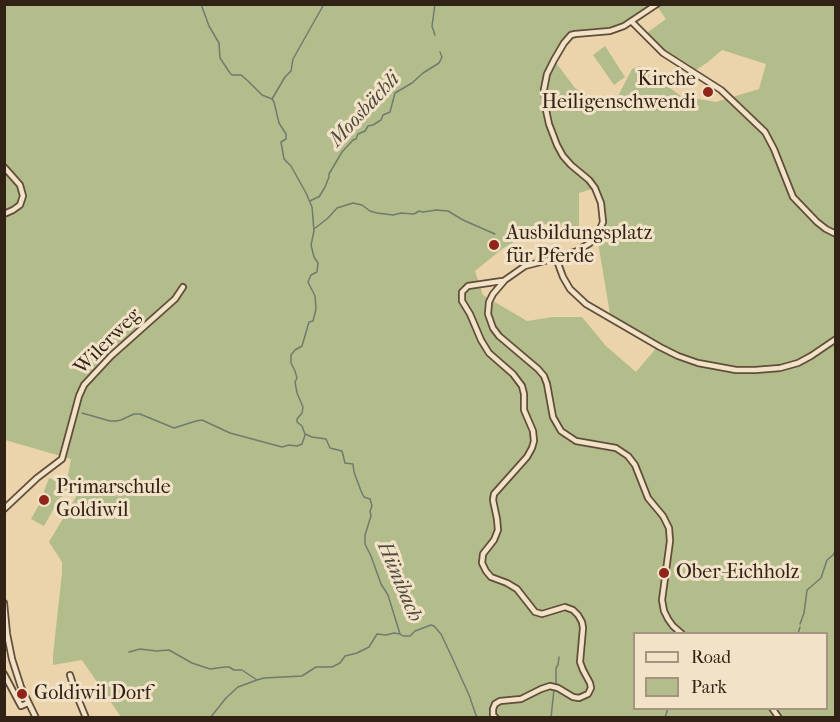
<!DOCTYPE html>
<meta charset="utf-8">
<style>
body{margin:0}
#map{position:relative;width:840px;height:722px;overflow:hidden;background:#ebd3ab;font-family:"IM FELL French Canon",serif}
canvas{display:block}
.frame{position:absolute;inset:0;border:6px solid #312215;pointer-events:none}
.legend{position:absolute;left:633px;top:632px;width:195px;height:78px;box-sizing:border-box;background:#f2e2c8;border:2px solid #a59580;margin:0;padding:8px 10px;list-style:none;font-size:18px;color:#312215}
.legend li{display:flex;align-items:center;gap:12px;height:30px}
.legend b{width:30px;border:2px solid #a59580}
</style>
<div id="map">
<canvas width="840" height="722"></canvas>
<div class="frame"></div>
<ul class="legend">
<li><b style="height:8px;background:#f2e2c8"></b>Road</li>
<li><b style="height:16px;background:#b3bd8c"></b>Park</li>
</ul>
</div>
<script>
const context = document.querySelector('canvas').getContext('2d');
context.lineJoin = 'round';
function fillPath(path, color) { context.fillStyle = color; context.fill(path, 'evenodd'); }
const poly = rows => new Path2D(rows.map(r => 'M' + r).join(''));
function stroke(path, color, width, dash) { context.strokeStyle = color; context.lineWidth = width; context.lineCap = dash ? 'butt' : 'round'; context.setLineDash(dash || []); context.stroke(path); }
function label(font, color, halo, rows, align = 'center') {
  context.font = font + ' "IM FELL French Canon",serif'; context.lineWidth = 6; context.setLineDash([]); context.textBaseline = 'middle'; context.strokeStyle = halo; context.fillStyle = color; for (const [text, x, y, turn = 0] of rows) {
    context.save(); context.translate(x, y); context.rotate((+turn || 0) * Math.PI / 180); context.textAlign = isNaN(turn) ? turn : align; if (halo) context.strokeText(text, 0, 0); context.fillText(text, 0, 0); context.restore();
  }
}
fillPath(poly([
 [4,5,835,5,835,717,121,717,82,660,53,665,53,655,62,573,62,562,49,542,83,485,67,480,71,459,5,440],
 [656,5,666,19,644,35,674,60,678,58,691,66,689,70,693,72,708,62,722,50,766,64,759,89,716,102,681,96,640,66,632,69,616,100,605,107,575,88,554,60,571,35,615,29],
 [595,188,603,213,599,233,597,236,611,320,658,346,636,372,606,346,582,317,553,317,527,321,483,295,475,271,502,249,545,224,579,229,579,193],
 [634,634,826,634,826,708,634,708],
 [605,46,625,77,614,85,593,55],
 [49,478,71,487,69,492,57,500,49,496,58,501,44,526,31,519,45,494,44,491]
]), '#b3bd8c');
stroke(poly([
 [201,4,209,26,219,43,220,58,230,73,232,75,241,75,248,81,262,95,272,99,274,102,279,123,286,134,286,139,281,142,284,159,291,166,306,193,312,207,314,231,311,245,314,257,318,263,317,272,311,275,308,282,315,296,316,309,313,321,309,322,302,346,295,350,291,355,291,363,295,371,297,378,295,382,297,393,303,407,302,413,297,419,297,422,302,426,305,434,312,437,326,439,330,448,342,451,345,463,353,464,354,472,361,491,364,497,370,499,372,506,370,511,371,516,365,535,365,544,371,556,381,584,388,595,400,634,403,636,410,636,415,631,431,625,434,626,441,634,450,653,469,695,477,718],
 [435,4,432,26,435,35],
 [272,99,285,77,291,71,293,59,324,4],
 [319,197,325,187,329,177,329,174,342,152,353,140,356,139,358,134,365,131,368,126,373,125,381,120,383,115,390,112,395,93,412,83,423,73,439,63,442,57,440,52],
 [310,201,318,197],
 [314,229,328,218,337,208,353,203,362,205,370,211,377,213,393,215,401,213,414,214,419,211,423,212,436,210,448,211,463,220,495,234],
 [82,413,110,421,116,421,121,420,134,414,140,414,174,428,196,421,202,420,230,433,282,447,289,445,297,446,302,444,305,435],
 [800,624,804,613,807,590,821,578,827,560,833,555,836,550],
 [798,634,800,627],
 [129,652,140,649,156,651,169,650,192,663,210,669,225,667,229,667,234,670,242,670,257,680,264,678,302,676,316,667,332,667,340,663,345,656,357,653,369,647,377,634,386,635,394,633,400,634],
 [556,684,556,668,558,665,559,657],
 [210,718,226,698,238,687,257,680],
 [551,718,554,689],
 [665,718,668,708]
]), '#6f7b6f', 1.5);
const minor = poly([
 [657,4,624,26,610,31,575,34,571,35,564,43,554,60,547,74,544,89,546,110,549,124,557,145,563,156,571,165,589,180,595,188,601,203,603,222,597,236,590,243,577,251,564,256,525,266,505,280,493,294,489,302,488,314,493,328,499,336,538,369,544,376,547,384,553,417,561,431,576,441,616,448,628,456,635,465,648,498,663,516,669,528,670,541,662,600,664,611,668,619,673,626,682,634],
 [632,22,663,53,721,90,765,132,774,149,793,197,817,222,826,229,836,234],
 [4,167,20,185,23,196,20,205,13,210,4,214],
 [556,258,563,277,570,289,586,304,660,347,678,356,698,363,736,370,755,370,780,368,798,363,811,356,836,339],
 [4,509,37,478,62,459,79,396,84,385,111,356,175,299,183,287],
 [4,603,7,634,12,659,21,687,36,718],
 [4,674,21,706,28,703],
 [70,675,75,691,86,718],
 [772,708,779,718],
 [496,718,493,715,493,709,495,704,500,701,521,699,541,689,550,686,558,688,573,697,579,698,588,694,591,688,590,683,583,670,580,662,583,628,582,622,578,615,573,610,565,607,542,614,535,612,517,589,507,583,491,577,486,571,482,563,483,554,494,540,498,530,497,519,493,500,494,494,527,457,532,448,534,441,533,431,524,410,524,394,522,386,513,374,489,353,481,340,470,314,462,301,462,292,468,286,502,281]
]);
stroke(minor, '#604e3a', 8);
stroke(minor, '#f2e2c8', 4.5);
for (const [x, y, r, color] of [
 [708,92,6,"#8f2418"],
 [494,245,6,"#8f2418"],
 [44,500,6,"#8f2418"],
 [664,573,6,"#8f2418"],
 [22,694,6,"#8f2418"]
]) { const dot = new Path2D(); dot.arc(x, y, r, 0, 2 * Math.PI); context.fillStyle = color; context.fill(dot); stroke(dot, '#f2e2c8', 2); }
label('20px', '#312215', '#f2e2c8', [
 ["Kirche",696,80,"right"],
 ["Heiligenschwendi",696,103,"right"],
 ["Ausbildungsplatz",506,234],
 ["für Pferde",506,257],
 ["Primarschule",56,488],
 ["Goldiwil",56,511],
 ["Ober-Eichholz",676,573],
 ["Goldiwil Dorf",34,694]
], 'left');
label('20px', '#312215', '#f2e2c8', [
 ["Wilerweg",108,342,-45]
]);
label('italic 21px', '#4b473a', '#f2e2c8', [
 ["Moosbächli",365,110,-47],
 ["Hünibach",399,582,67]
]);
</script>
